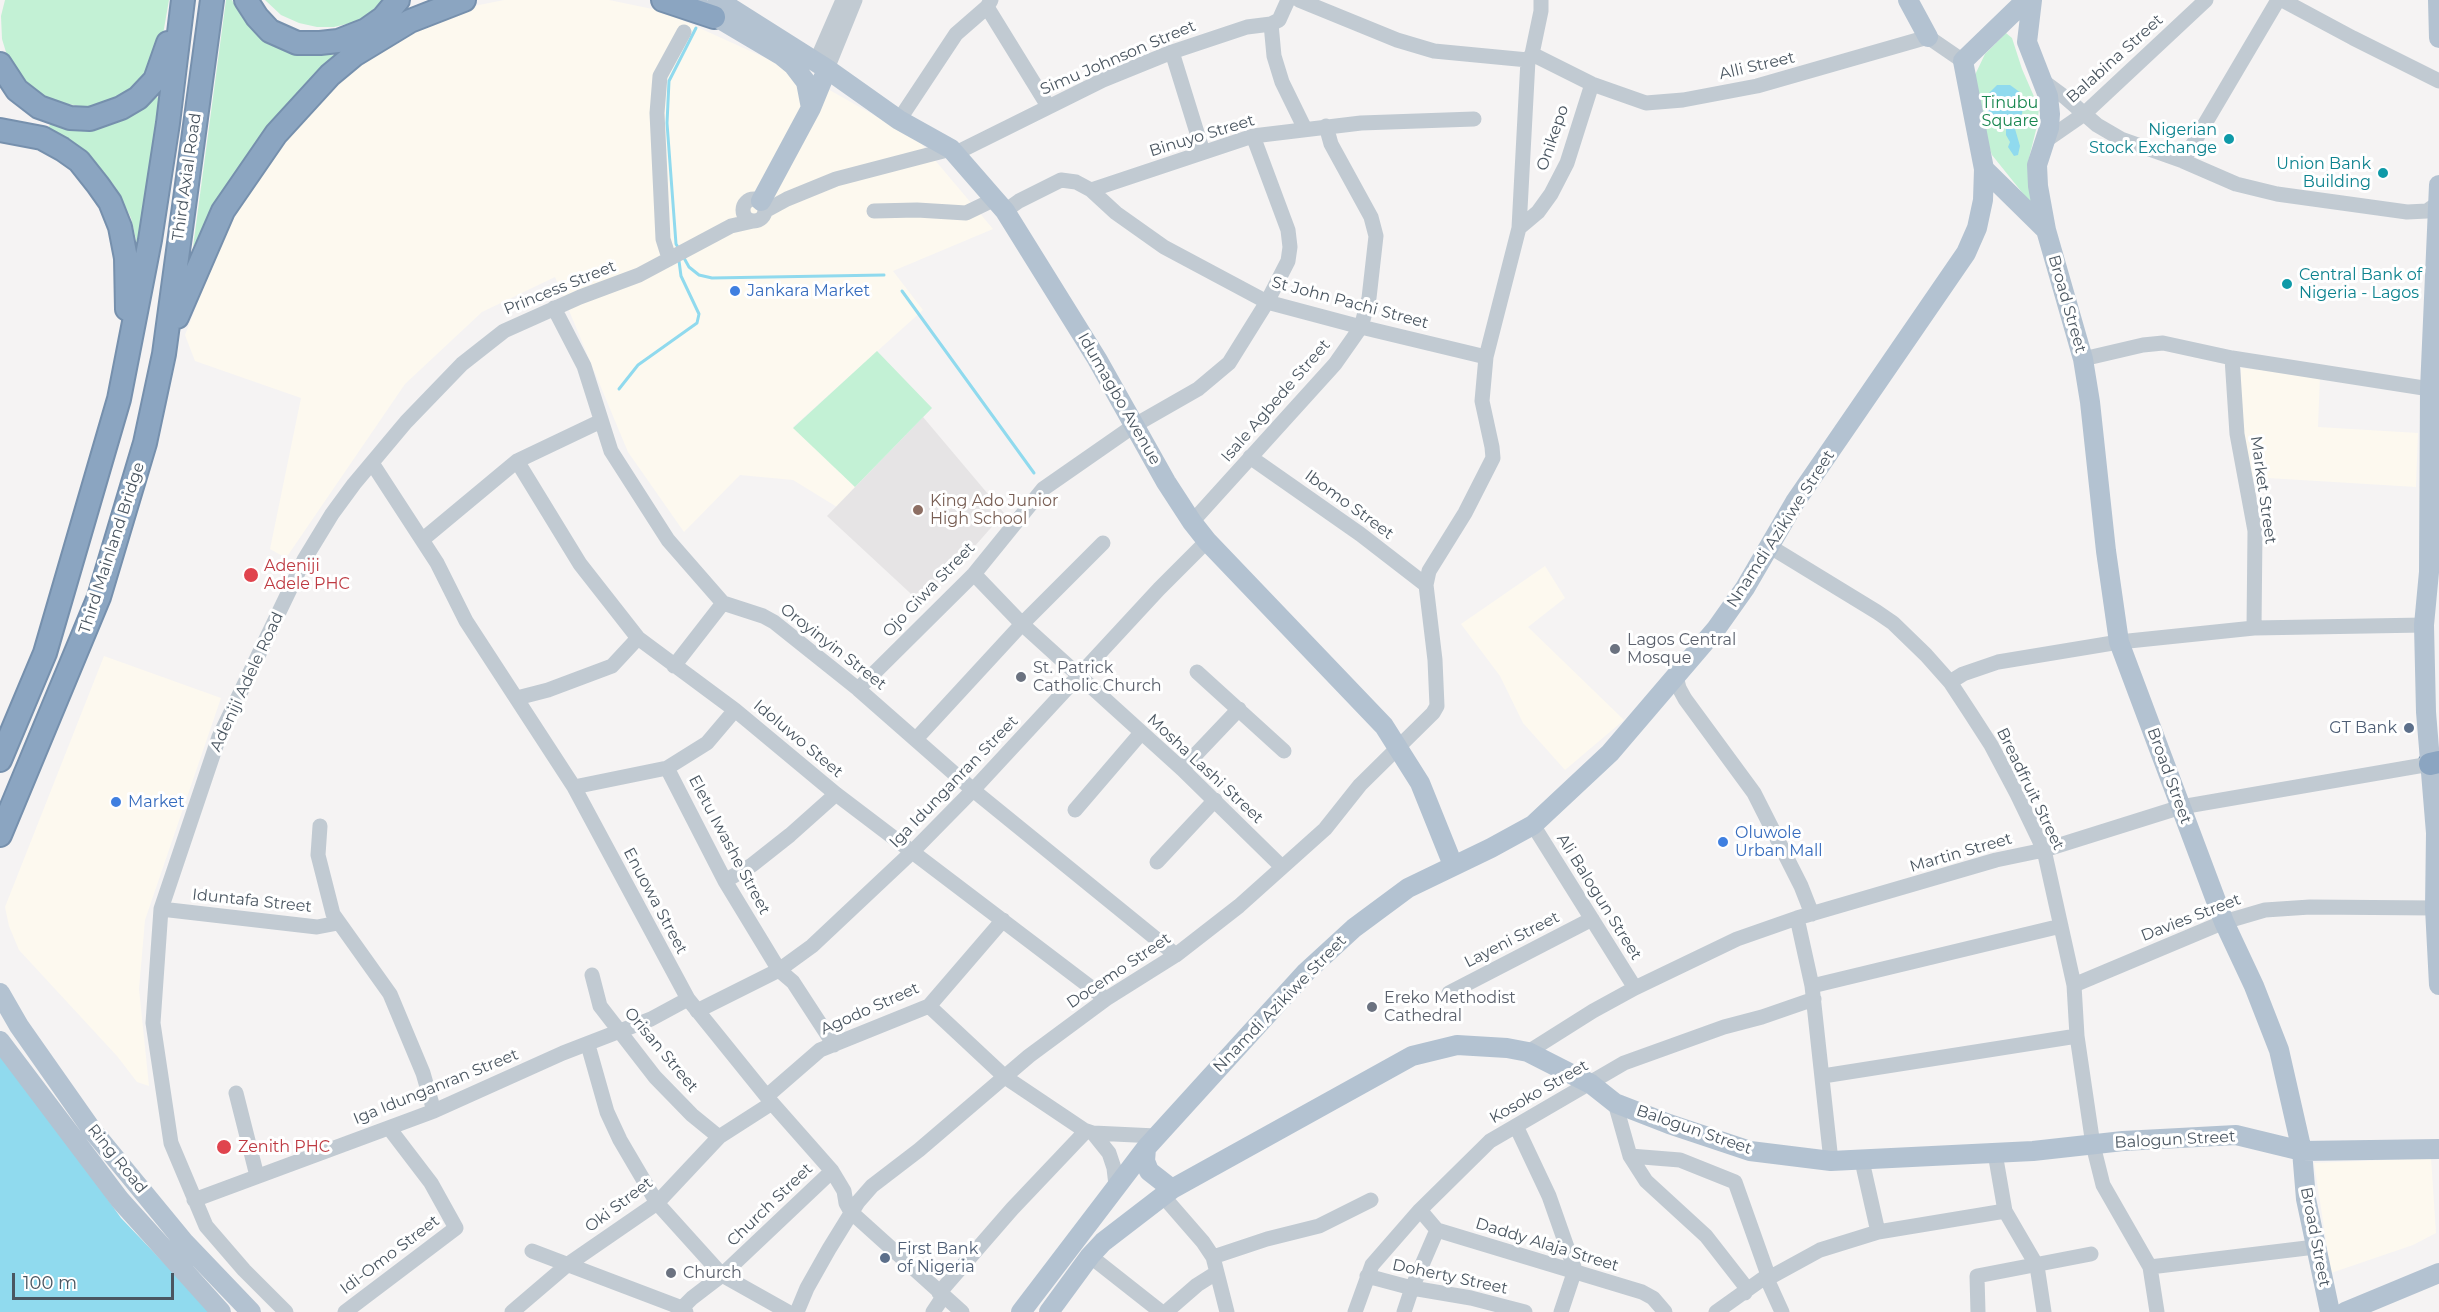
<!DOCTYPE html>
<style>
body{margin:0}
#map{position:relative;width:2439px;height:1312px;overflow:hidden;background:#f5f3f3;font-family:Montserrat,sans-serif}
canvas{display:block}
.scale{position:absolute;left:12px;top:1273px;width:162px;height:27px;box-sizing:border-box;border:3px solid #4a5661;border-top:0;padding-left:8px;font-size:18px;line-height:21px;white-space:nowrap;color:#4a5661;-webkit-text-stroke:4px #fff;paint-order:stroke}
</style>
<div id="map">
<canvas width="2439" height="1312"></canvas>
<div class="scale">100 m</div>
</div>
<script>
const context = document.querySelector('canvas').getContext('2d');
context.lineJoin = 'round';
function fillPath(path, color) { context.fillStyle = color; context.fill(path, 'evenodd'); }
const poly = rows => new Path2D(rows.map(r => 'M' + r).join(''));
function stroke(path, color, width, dash) { context.strokeStyle = color; context.lineWidth = width; context.lineCap = dash ? 'butt' : 'round'; context.setLineDash(dash || []); context.stroke(path); }
function label(font, color, halo, rows, align = 'center') {
  context.font = font + ' Montserrat,sans-serif'; context.lineWidth = 6; context.setLineDash([]); context.textBaseline = 'middle'; context.strokeStyle = halo; context.fillStyle = color; for (const [text, x, y, turn = 0] of rows) {
    context.save(); context.translate(x, y); context.rotate((+turn || 0) * Math.PI / 180); context.textAlign = isNaN(turn) ? turn : align; if (halo) context.strokeText(text, 0, 0); context.fillText(text, 0, 0); context.restore();
  }
}
fillPath(poly([
 [504,0,609,0,662,11,803,75,918,140,993,229,893,271,923,310,793,427,855,487,837,507,793,480,740,475,684,532,628,452,555,277,482,312,405,384,286,558,270,549,301,398,195,361,185,335,226,231,280,145,330,86,374,52,449,11],
 [2241,368,2320,376,2318,427,2418,433,2416,487,2251,477,2241,428],
 [1545,566,1565,598,1528,627,1624,720,1565,770,1523,723,1500,676,1461,624],
 [104,656,221,698,145,920,139,989,149,1086,137,1082,117,1056,19,950,9,926,5,907],
 [2431,1158,2436,1233,2413,1245,2331,1273,2314,1163]
]), '#fdf9ef');
fillPath(poly([
 [923,417,1004,513,923,605,827,516]
]), '#e6e4e5');
fillPath(poly([
 [5,0,169,0,161,46,152,68,128,93,96,106,85,107,51,101,22,81,9,62,2,39,1,16],
 [226,0,232,0,242,17,261,35,299,52,336,55,338,61,223,195,193,247],
 [265,0,384,0,366,16,351,23,334,27,317,27,299,23,281,15],
 [2006,33,2012,38,2022,69,2039,108,2037,126,2028,162,2033,206,1992,155,1986,138,1974,77,1985,54],
 [154,97,163,98,143,245,137,244,131,218,116,188,98,165,87,155,48,130,51,121,103,126,115,123,129,116],
 [877,351,932,408,855,487,793,428]
]), '#c3f1d5');
fillPath(poly([
 [1997,85,2010,85,2021,93,2024,100,2022,114,2013,122,2020,146,2018,155,2014,156,2008,147,2010,142,2006,135,2006,124,1997,122,1986,110,1987,95],
 [0,1049,121,1218,211,1312,0,1312]
]), '#90daee');
stroke(poly([
 [679,249,676,244,667,123,669,81,696,28],
 [684,258,689,267,699,275,712,278,884,275],
 [902,291,1034,473],
 [619,389,638,365,697,323,699,314,681,276,679,261]
]), '#90daee', 3);
const highway = poly([
 [246,0,257,17,270,31,297,43,320,43,338,41,366,30,383,18,398,0],
 [663,0,714,17],
 [0,64,17,90,39,107,70,118,90,119,121,108,138,98,155,80,168,43],
 [0,130,42,138,62,149,79,161,98,185,110,202,120,227,126,258,127,309],
 [177,317,223,211,276,134,330,75,354,55,410,21,464,0],
 [0,760,45,653,119,399,150,240,168,123,183,0],
 [2430,764,2439,762],
 [0,835,99,597,145,443,164,354,212,0]
]);
stroke(highway, '#7690ad', 26);
stroke(poly([
 [1299,0,1397,40,1434,51,1528,60],
 [2282,0,2353,38,2439,81],
 [987,7,1048,106],
 [1271,24,1274,56,1282,82,1305,129],
 [1172,52,1203,152],
 [1532,54,1592,84,1646,103,1683,100,1757,86,1928,37,1963,61],
 [816,62,843,0],
 [827,69,855,0],
 [2043,81,2066,98,2097,125,2121,139,2183,161,2236,184,2277,194,2407,212,2427,211,2437,204],
 [899,120,956,34,987,7,991,0],
 [2045,141,2084,114,2206,0],
 [956,153,1103,80,1172,52,1247,27,1271,24,1279,20,1288,0],
 [2183,161,2278,0],
 [1091,190,1253,136,1361,123,1474,119],
 '743 210a11 11 0 1 1 22 0a11 11 0 1 1-22 0Z',
 [765,211,787,199,836,179,951,149],
 [874,211,917,210,966,213,995,199],
 [1005,211,1019,201,1061,180,1076,182,1091,190,1116,213,1164,247,1267,302,1361,327,1486,357],
 [1519,228,1538,212,1551,194,1567,163,1592,84],
 [669,258,663,239,657,113,660,76,684,32],
 [554,308,584,366,611,451,668,540,723,603,763,616,774,622,858,689,973,790,1176,955],
 [2232,358,2237,434,2255,531,2254,628],
 [2083,359,2143,345,2163,343,2232,358,2430,389],
 [1250,457,1360,534,1426,585],
 [517,461,580,564,638,638,735,710,836,794,1106,999],
 [372,463,437,563,466,621,574,787,688,999,772,1103,832,1171,844,1191,846,1203,851,1212,962,1312],
 [1192,522,1335,364,1361,327,1369,298,1376,236,1371,217,1331,144,1326,126],
 [422,540,517,461,601,421],
 [1769,546,1877,612,1893,623,1926,655,1950,682,1971,714,1991,745,2017,794,2044,850,2074,985,2077,1036,2093,1145,2103,1185,2150,1267,2157,1312],
 [974,574,1022,624,1182,769,1282,867],
 [674,666,723,603],
 [1197,672,1284,751],
 [1676,676,1679,688,1685,699,1754,793,1801,886,1812,914],
 [1950,682,1963,674,1998,662,2119,642,2254,628,2424,625],
 [858,689,974,574,1043,489,1135,425,1198,389,1229,363,1267,302,1288,261,1290,247,1288,230,1253,136],
 [517,698,548,690,612,666,638,638],
 [916,739,1022,624,1103,543],
 [667,768,725,881,779,970,793,982,834,1045],
 [1182,769,1239,709],
 [574,787,667,768,707,743,735,710],
 [1075,810,1141,733],
 [1533,825,1635,988],
 [320,826,318,855,333,914,390,994,423,1073,434,1111],
 [1157,862,1215,800],
 [725,881,752,865,790,835,836,794],
 [161,909,317,927,338,923],
 [1797,918,1812,986,1831,1161],
 [592,975,600,1006,655,1077,692,1115,719,1137],
 [2074,985,2224,922,2265,910,2310,907,2435,908],
 [1812,986,2061,926],
 [1449,993,1592,919],
 [929,1006,1005,1077,1084,1130,1093,1133,1156,1136],
 [697,1011,779,970,812,946,912,852,973,790,1159,589,1207,541],
 [588,1045,607,1112,620,1140,657,1203,722,1275,788,1312],
 [1528,1052,1593,1011,1635,988,1737,939,1797,918,1996,860,2044,850,2181,807,2430,764],
 [1823,1076,2077,1036],
 [236,1093,257,1176],
 [767,1096,820,1050,929,1006,1003,920],
 [1615,1103,1630,1156,1646,1181,1706,1236,1745,1286,1745,1293],
 [1516,1126,1549,1196,1575,1270,1561,1312],
 [1093,1133,1109,1153,1114,1168,1116,1185],
 [1995,1153,2005,1211,2037,1266,2044,1312],
 [1630,1156,1680,1160,1735,1182,1768,1275],
 [1862,1161,1878,1232],
 [1163,1196,1203,1242,1213,1257,1227,1312],
 [194,1200,434,1111,563,1053,651,1019,688,999],
 [1420,1210,1437,1230,1642,1292,1653,1298,1665,1312],
 [532,1251,682,1308,686,1312],
 [1090,1256,1161,1312],
 [1213,1257,1267,1239,1319,1226,1371,1200],
 [2150,1267,2315,1247],
 [1367,1276,1412,1288,1471,1298,1525,1312],
 [1767,1279,1782,1312],
 [939,1293,1012,1209,1086,1131],
 [286,1312,244,1270,206,1226,171,1143,153,1023,161,909,219,737,304,560,332,514,354,484,406,422,462,364,504,331,580,297,639,275,731,226,753,221],
 [345,1312,456,1228,431,1183,389,1128],
 [512,1312,567,1265,657,1203,719,1137,772,1103],
 [678,1312,692,1298,722,1275,832,1171],
 [797,1312,807,1288,829,1249,858,1202,872,1186,919,1150,1029,1056,1106,999,1176,955,1239,906,1325,829,1360,785,1433,713,1437,706,1435,660,1426,585,1429,571,1465,513,1493,458,1492,447,1482,401,1486,357,1519,228,1528,60,1532,54,1541,11,1541,0],
 [933,1312,943,1297],
 [1166,1312,1197,1285,1216,1273],
 [1355,1312,1372,1265,1420,1210,1490,1141,1624,1063,1724,1027,1762,1017,1814,999],
 [1404,1312,1412,1288,1437,1230],
 [1716,1312,1768,1275,1767,1279,1820,1250,1878,1232,2005,1211],
 [1978,1312,1977,1276,2091,1254]
]), '#c1cad2', 15);
stroke(poly([
 [718,0,827,69,899,120,951,149,1005,211,1097,359,1166,482,1192,522,1207,541,1384,726,1420,783,1453,865],
 [1908,0,1928,37],
 [2032,0,2027,42,2048,96,2050,114,2049,128,2037,165,2038,186,2046,230,2083,359,2090,402,2106,551,2119,642,2224,922,2254,986,2279,1050,2302,1151,2306,1199,2330,1312],
 [2438,0,2439,38],
 [701,8,782,56,793,65,806,82,811,108],
 [1984,169,2046,230],
 [2439,185,2430,389,2429,572,2424,625,2426,712,2436,833,2435,908,2439,985],
 [761,201,811,108,827,69],
 [0,993,19,1026,92,1130,185,1243,251,1312],
 [0,1041,120,1200,221,1312],
 [1146,1148,1145,1161,1149,1171,1172,1189],
 [1021,1312,1146,1148,1306,972,1354,928,1408,888,1491,848,1533,825,1610,753,1716,629,1745,588,1795,502,1966,253,1977,228,1983,200,1984,169,1963,61,2026,0],
 [1049,1312,1090,1256,1103,1242,1172,1189,1412,1056,1457,1045,1507,1048,1528,1052,1591,1084,1615,1103,1669,1124,1750,1151,1831,1161,2033,1151,2123,1141,2236,1135,2302,1151,2439,1149],
 [2345,1312,2439,1273]
]), '#b3c2d1', 20);
stroke(highway, '#8ba5c1', 22);
for (const [x, y, r, color] of [
 [2229,139,6,"#0f9aa8"],
 [2383,173,6,"#0f9aa8"],
 [2287,284,6,"#0f9aa8"],
 [735,291,6,"#3f7fe0"],
 [918,510,6,"#8d6e63"],
 [251,575,8,"#e0444e"],
 [1615,649,6,"#6b7280"],
 [1021,677,6,"#6b7280"],
 [2409,728,6,"#5c6f8a"],
 [116,802,6,"#3f7fe0"],
 [1723,842,6,"#3f7fe0"],
 [1372,1007,6,"#6b7280"],
 [224,1147,8,"#e0444e"],
 [885,1258,6,"#5c6f8a"],
 [671,1273,6,"#6b7280"]
]) { const dot = new Path2D(); dot.arc(x, y, r, 0, 2 * Math.PI); context.fillStyle = color; context.fill(dot); stroke(dot, '#fff', 2); }
label('16px', '#4a5661', '#fff', [
 ["Simu Johnson Street",1118,58,-23],
 ["Balabina Street",2115,59,-42],
 ["Alli Street",1757,66,-13],
 ["Binuyo Street",1202,136,-17],
 ["Onikepo",1553,138,-71],
 ["Third Axial Road",187,177,-82],
 ["Princess Street",560,288,-22],
 ["St John Pachi Street",1350,303,15],
 ["Broad Street",2067,304,74],
 ["Idumagbo Avenue",1119,399,60],
 ["Isale Agbede Street",1276,401,-49],
 ["Market Street",2263,490,82],
 ["Ibomo Street",1349,505,36],
 ["Nnamdi Azikiwe Street",1781,529,-57],
 ["Third Mainland Bridge",112,548,-72],
 ["Ojo Giwa Street",929,590,-46],
 ["Oroyinyin Street",833,647,38],
 ["Adeniji Adele Road",247,682,-65],
 ["Idoluwo Steet",798,739,40],
 ["Mosha Lashi Street",1205,769,43],
 ["Broad Street",2169,776,70],
 ["Iga Idunganran Street",954,782,-46],
 ["Breadfruit Street",2030,789,64],
 ["Eletu Iwashe Street",729,845,62],
 ["Martin Street",1961,853,-16],
 ["Ali Balogun Street",1599,897,58],
 ["Iduntafa Street",252,901,6],
 ["Enuowa Street",655,901,62],
 ["Davies Street",2191,918,-21],
 ["Layeni Street",1512,940,-27],
 ["Docemo Street",1119,971,-34],
 ["Nnamdi Azikiwe Street",1280,1004,-46],
 ["Agodo Street",870,1009,-24],
 ["Orisan Street",661,1050,50],
 ["Iga Idunganran Street",436,1087,-22],
 ["Kosoko Street",1539,1092,-30],
 ["Balogun Street",1694,1130,19],
 ["Balogun Street",2175,1140,-3],
 ["Ring Road",117,1159,51],
 ["Oki Street",619,1205,-37],
 ["Church Street",770,1205,-44],
 ["Broad Street",2315,1237,79],
 ["Daddy Alaja Street",1547,1245,17],
 ["Idi-Omo Street",390,1255,-37],
 ["Doherty Street",1450,1277,12]
]);
label('16px', '#17864f', '#fff', [
 ["Tinubu",2010,103],
 ["Square",2010,121]
]);
label('16px', '#0d838f', '#fff', [
 ["Nigerian",2217,130],
 ["Stock Exchange",2217,148],
 ["Union Bank",2371,164],
 ["Building",2371,182],
 ["Central Bank of",2299,275,"left"],
 ["Nigeria - Lagos",2299,293,"left"]
], 'right');
label('16px', '#366cbe', '#fff', [
 ["Jankara Market",747,291],
 ["Market",128,802],
 ["Oluwole",1735,833],
 ["Urban Mall",1735,851]
], 'left');
label('16px', '#785e54', '#fff', [
 ["King Ado Junior",930,501],
 ["High School",930,519]
], 'left');
label('16px', '#be3a42', '#fff', [
 ["Adeniji",264,566],
 ["Adele PHC",264,584],
 ["Zenith PHC",238,1147]
], 'left');
label('16px', '#5b616d', '#fff', [
 ["Lagos Central",1627,640],
 ["Mosque",1627,658],
 ["St. Patrick",1033,668],
 ["Catholic Church",1033,686],
 ["Ereko Methodist",1384,998],
 ["Cathedral",1384,1016],
 ["Church",683,1273]
], 'left');
label('16px', '#4e5e75', '#fff', [
 ["GT Bank",2397,728],
 ["First Bank",897,1249,"left"],
 ["of Nigeria",897,1267,"left"]
], 'right');
</script>
